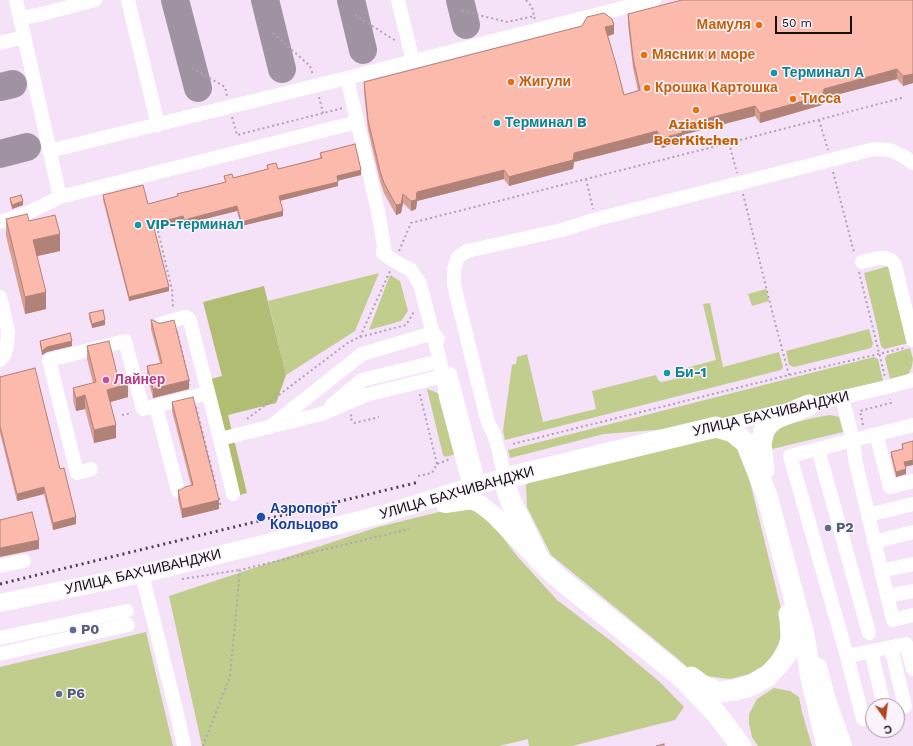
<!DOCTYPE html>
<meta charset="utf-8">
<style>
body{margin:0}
#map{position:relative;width:913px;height:746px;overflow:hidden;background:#f5e1f8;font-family:"Work Sans",sans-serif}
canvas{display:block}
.north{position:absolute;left:865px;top:698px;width:40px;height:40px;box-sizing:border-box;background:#fbf3fc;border:1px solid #9f98a0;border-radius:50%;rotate:166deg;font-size:11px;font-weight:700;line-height:16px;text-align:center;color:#150f16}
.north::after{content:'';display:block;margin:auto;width:14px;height:18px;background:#ae4720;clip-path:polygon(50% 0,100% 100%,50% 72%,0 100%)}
.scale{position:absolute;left:775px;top:16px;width:77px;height:18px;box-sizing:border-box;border:2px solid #150f16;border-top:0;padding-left:5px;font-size:12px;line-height:14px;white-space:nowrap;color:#150f16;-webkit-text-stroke:3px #fbf3fc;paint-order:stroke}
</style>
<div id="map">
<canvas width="913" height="746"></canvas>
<div class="north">С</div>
<div class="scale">50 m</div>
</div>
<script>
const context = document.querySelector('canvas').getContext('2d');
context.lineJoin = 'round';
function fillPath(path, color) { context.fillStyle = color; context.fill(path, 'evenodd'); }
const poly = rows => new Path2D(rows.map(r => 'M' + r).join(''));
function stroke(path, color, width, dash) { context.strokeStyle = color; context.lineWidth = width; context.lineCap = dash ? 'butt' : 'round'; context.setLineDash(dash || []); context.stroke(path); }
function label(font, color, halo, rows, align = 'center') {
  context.font = font + ' "Work Sans",sans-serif'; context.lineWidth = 3; context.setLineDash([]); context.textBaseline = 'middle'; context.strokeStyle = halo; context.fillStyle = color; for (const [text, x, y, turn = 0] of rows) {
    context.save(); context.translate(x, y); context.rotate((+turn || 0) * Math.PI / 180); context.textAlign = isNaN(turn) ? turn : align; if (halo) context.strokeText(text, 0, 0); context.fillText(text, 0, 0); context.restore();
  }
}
fillPath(poly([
 [889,266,909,343,884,349,881,346,878,331,864,273],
 [379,273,355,331,286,375,268,301],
 [390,275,400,281,408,311,401,321,369,330],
 [766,289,769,301,752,306,748,294],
 [710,303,723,367,779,352,783,367,781,370,505,440,503,431,512,365,516,364,517,357,527,354,543,422,596,409,592,391,656,375,658,380,661,382,675,379,678,375,678,370,716,360,703,304],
 [869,329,873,344,871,348,794,367,789,365,786,351],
 [910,348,913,359,912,366,909,373,904,376,890,379,885,358,887,355],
 [874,357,878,359,883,381,680,428,604,434,510,458,508,450],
 [427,389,433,391,439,394,457,454,445,457,443,455],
 [830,415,839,417,843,432,772,449,769,440,782,426,813,418],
 [717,436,728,438,743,453,786,629,769,662,749,674,730,679,696,675,677,658,551,555,527,507,526,485,536,477],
 [469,509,487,517,517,556,557,600,611,641,661,683,684,707,675,720,572,746,529,746,528,739,499,746,202,746,169,596,378,527,447,510],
 [146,632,173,746,0,746,0,667],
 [774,688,790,691,799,697,802,712,812,746,758,746,752,737,749,724,749,714,757,699]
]), '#c1cd8c');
fillPath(poly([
 [264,286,286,375,276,403,228,415,247,493,236,496,207,380,222,376,203,302]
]), '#b0bd73');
stroke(poly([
 [175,0,198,88],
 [265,0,282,69],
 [351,0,363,50],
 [460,0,466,25],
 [0,87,13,84],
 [0,154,27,147]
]), '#a092a2', 28);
stroke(poly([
 [526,0,532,7,534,16],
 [462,11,507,22,534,16,535,20],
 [355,15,396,41],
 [273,33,310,66,313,75],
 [192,68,225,87,227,96],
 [319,97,323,113],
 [232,117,237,135,343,108],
 [819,120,828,150],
 [729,143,737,173],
 [833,172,854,252],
 [586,179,593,209],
 [743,194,772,311,789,375],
 [158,231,172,290,173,309],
 [399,251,411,223,729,143,902,98],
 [859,272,885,377],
 [177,331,190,385],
 [360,337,390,271],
 [419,395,420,395,437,464],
 [196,407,216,486],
 [122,415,132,413],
 [352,415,350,416,352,421,355,423,379,417],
 [247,419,349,342,360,337,406,325,415,310],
 [863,425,860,411,891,403,890,399],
 [513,444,789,375,904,348],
 [418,476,432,473,437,464,450,459],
 [219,498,221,508],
 [182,579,240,570],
 [203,746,230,676,240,570,409,529]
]), '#b2a2b4', 2, [2, 3]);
stroke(poly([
 [16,0,60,197,357,122],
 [128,0,158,125],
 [398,0,413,61],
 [20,18,38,15,95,0],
 [0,43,24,37],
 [347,78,378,211,384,246,383,253,394,261,411,270,420,284,440,361,443,376,446,397,472,495],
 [49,151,347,78,654,0],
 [0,222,25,214,44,205,60,197],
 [862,262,879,258,885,258,891,260,895,265,913,340],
 [0,297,8,331,7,344,5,354,0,360],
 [160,324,185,317,188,318,190,321,220,439],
 [450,374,479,485],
 [842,398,853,440,855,459,893,620,913,615],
 [332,405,362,380,440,361],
 [156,406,178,491],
 [801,407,887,387,913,380],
 [913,425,790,456,847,656,906,644,913,669],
 [719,426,778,412],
 [270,427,362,354,433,333,438,339],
 [876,434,890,487,913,481],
 [818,449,869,633],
 [91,469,77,473,49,360,125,341,143,409,208,393],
 [505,478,498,448,493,432,488,423,454,285,454,269,458,257,467,251,562,230,597,219,740,183,874,149,890,150,903,156,913,163],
 [233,494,220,439,321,414,366,395,443,376],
 [868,515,913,504],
 [874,542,913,532],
 [0,566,24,561],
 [881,571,913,564],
 [142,574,177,714,184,746],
 [887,596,913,591],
 [0,638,127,611],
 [891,647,905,706],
 [871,651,884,706],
 [0,654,128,625],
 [847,656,863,719]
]), '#fff', 14);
stroke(poly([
 [445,504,473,500,480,504,494,515,535,557],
 [0,603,142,574,384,514,469,487,505,478],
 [818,667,827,700,843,746]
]), '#fff', 18);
stroke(poly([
 [764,470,761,444,764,431,768,423,777,418,809,405],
 [691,677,702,685,718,692,735,690,750,686,768,676,779,664,788,652,791,638,790,620,789,614],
 [741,746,716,713,679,675,562,581,540,561,512,504,507,491,505,478,716,427,733,432,746,443,767,496,804,635,811,678,827,746]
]), '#fff', 21);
stroke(poly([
 [0,584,419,482]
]), '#4c434d', 3, [2, 4]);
fillPath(poly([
 [913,0,913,83,903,86,897,79,824,98,822,105,760,123,755,116,682,135,682,142,662,148,657,141,574,162,573,169,512,185,509,186,504,179,417,201,416,209,411,211,403,203,401,213,396,215,384,193,380,181,368,130,364,92,364,82,614,34,608,36,624,95,638,91,633,68,628,24,628,14],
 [320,153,361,175,338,180,338,186,280,201,283,216,241,226,237,211,184,224,183,221,154,228,169,291,129,301,103,200,103,195,148,204,177,197,177,194,225,182,224,176,233,178,267,169,267,165,278,169,320,158],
 [10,198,23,205,12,209,10,202],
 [6,219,29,221,60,251,37,256,46,309,25,314,6,236],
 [89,313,105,325,92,328,89,318],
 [151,320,189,389,153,398,147,375,147,366,160,363,151,329],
 [40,341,72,346,47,352,42,355,40,345],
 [87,346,118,378,128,397,110,402,116,438,94,443,85,409,76,411,73,401,73,388,93,383,87,359],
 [0,377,60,469,76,524,53,530,44,494,17,501,0,433],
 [172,402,219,509,182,518,178,499,178,490,180,490,191,485,172,411],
 [913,441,905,466,906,474,896,477,891,456,891,452,902,449,902,444]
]), '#d8a094');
fillPath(poly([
 [614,25,614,34,605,37,605,27],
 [897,69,897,79,824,98,822,105,760,123,760,113,824,89],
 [913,74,913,83,903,86,903,76],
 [755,106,755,116,682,135,682,142,662,148,662,138,682,125],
 [657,131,657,141,574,162,573,169,509,186,509,177,574,153],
 [361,170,361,175,337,181,337,176],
 [504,170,504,179,417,201,416,209,411,211,411,201,417,192],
 [338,182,338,186,279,201,279,196],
 [403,194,403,203,401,213,396,215,396,205],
 [23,201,23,205,12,209,12,205],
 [237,206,237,211,184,224,184,220],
 [283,211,283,216,241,226,241,222],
 [183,216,183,221,153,228,153,224],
 [60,234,60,251,33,257,33,240],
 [169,287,169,291,129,301,129,297],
 [46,292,46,309,25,314,25,297],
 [105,320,105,325,92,328,92,324],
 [72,341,72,346,47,352,42,355,42,351,47,347],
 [189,380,189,389,153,398,153,389],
 [128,384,128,397,107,403,107,390],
 [85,395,85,409,76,411,76,398],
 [116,425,116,438,94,443,94,430],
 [913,460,913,465,904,467,904,462],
 [906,469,906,474,896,477,896,472],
 [44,487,44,494,17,501,17,494],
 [219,500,219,509,182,518,182,509],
 [76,517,76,524,53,530,53,523],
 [39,540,39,549,0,557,0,548]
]), '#b08278');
const building = poly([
 [682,0,913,0,913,74,903,76,897,69,824,89,822,96,760,113,755,106,682,125,682,133,662,138,657,131,574,153,573,160,512,176,509,177,504,170,417,192,416,200,411,201,403,194,401,204,396,205,384,183,380,171,368,120,364,82,582,26,587,17,604,13,612,19,614,25,605,27,616,64,624,95,640,90,633,58,628,14,682,0],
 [355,144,361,170,337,176,338,182,279,196,283,211,241,222,237,206,184,220,183,216,153,224,169,287,129,297,103,195,143,185,148,204,178,196,177,194,226,182,224,176,232,174,233,178,268,169,267,165,276,163,278,169,322,158,320,153,355,144],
 [21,195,23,201,12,205,10,198,21,195],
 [27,214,29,221,55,215,60,234,33,240,46,292,25,297,6,219,27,214],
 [103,310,105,320,92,324,89,313,103,310],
 [151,320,153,320,158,323,162,323,174,320,189,380,153,389,147,366,162,363,151,320],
 [70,333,72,341,47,347,42,351,40,341,70,333],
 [109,341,118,378,126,377,128,384,107,390,116,425,94,430,85,395,76,398,73,388,96,382,87,346,109,341],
 [35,368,60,469,64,468,76,517,53,523,44,487,17,494,0,426,0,377,35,368],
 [193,397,219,500,182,509,178,490,180,490,185,487,193,485,172,402,193,397],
 [913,441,913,460,904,462,906,469,896,472,891,452,903,449,902,444,913,441],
 [32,512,39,540,0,548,0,520,32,512],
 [664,744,664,746,656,746,664,744]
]);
fillPath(building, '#fbbaac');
stroke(building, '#b08278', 1);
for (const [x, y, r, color] of [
 [759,25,4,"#e8710a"],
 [644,55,4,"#e8710a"],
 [774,73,4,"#0f9aa8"],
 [511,82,4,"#e8710a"],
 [647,88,4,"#e8710a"],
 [793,99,4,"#e8710a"],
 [696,110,4,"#e8710a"],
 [497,123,4,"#0f9aa8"],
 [138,225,4,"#0f9aa8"],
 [667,373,4,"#0f9aa8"],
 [106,380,4,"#d1479c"],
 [261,517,5,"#1a4fb4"],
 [828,528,4,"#5c6f8a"],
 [73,630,4,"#5c6f8a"],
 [59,694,4,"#5c6f8a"]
]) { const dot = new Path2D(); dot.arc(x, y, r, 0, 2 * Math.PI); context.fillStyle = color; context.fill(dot); stroke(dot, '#fbf3fc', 1.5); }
label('bold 14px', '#c56008', '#fbf3fc', [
 ["Мамуля",751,25,"right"],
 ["Мясник и море",652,55],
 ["Жигули",519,82],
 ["Крошка Картошка",655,88],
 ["Тисса",801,99],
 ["Aziatish",696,125,"center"],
 ["BeerKitchen",696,141,"center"]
], 'left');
label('bold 14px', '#0d838f', '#fbf3fc', [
 ["Терминал А",782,73],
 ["Терминал B",505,123],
 ["VIP-терминал",146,225],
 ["Би-1",675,373]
], 'left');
label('bold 14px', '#b23c85', '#fbf3fc', [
 ["Лайнер",114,380]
], 'left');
label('14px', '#150f16', '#fbf3fc', [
 ["УЛИЦА БАХЧИВАНДЖИ",771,414,-13],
 ["УЛИЦА БАХЧИВАНДЖИ",457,493,-16],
 ["УЛИЦА БАХЧИВАНДЖИ",143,572,-13]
]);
label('bold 14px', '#164399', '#fbf3fc', [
 ["Аэропорт",270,509],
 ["Кольцово",270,525]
], 'left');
label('bold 14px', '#4e5e75', '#fbf3fc', [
 ["P2",836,528],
 ["P0",81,630],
 ["P6",67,694]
], 'left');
</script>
